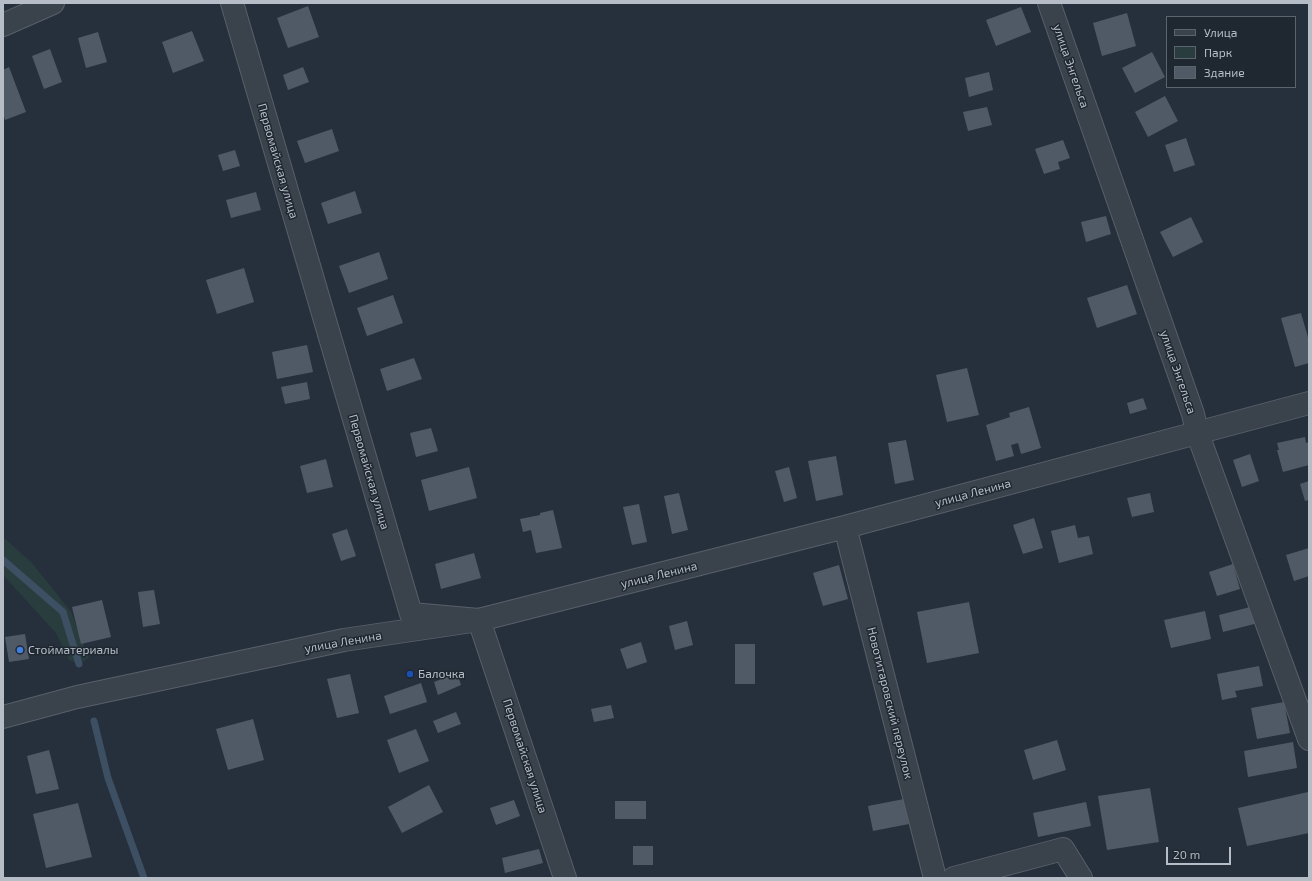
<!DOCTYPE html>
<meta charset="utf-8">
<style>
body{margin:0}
#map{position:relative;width:1312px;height:881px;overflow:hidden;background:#26303c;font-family:"Exo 2",sans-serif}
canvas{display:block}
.frame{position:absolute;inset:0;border:4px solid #b6bdc7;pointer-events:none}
.legend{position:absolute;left:1166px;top:16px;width:130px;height:72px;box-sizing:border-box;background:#1f2731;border:1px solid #5b636d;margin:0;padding:5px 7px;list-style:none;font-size:12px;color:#b6bdc7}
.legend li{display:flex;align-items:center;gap:8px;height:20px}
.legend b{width:20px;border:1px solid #5b636d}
.scale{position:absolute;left:1166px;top:847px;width:65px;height:18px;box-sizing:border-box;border:2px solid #b6bdc7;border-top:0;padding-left:5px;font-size:12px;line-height:14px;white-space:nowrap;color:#b6bdc7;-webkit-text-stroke:3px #1f2731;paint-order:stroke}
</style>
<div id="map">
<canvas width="1312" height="881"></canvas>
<div class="frame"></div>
<ul class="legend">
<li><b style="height:5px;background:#3a424c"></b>Улица</li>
<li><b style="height:11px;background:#293d3e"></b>Парк</li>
<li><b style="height:11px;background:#505a67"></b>Здание</li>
</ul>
<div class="scale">20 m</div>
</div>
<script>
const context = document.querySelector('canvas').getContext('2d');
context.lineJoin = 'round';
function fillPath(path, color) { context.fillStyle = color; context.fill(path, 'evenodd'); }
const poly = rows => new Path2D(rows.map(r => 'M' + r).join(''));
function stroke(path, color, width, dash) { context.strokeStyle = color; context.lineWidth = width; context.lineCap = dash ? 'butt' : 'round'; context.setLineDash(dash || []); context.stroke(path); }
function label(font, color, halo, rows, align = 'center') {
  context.font = font + ' "Exo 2",sans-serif'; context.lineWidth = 3; context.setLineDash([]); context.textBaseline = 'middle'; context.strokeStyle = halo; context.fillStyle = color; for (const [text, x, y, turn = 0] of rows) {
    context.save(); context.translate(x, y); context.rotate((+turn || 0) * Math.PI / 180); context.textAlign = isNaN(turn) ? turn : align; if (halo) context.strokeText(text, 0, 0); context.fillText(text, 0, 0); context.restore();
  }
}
fillPath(poly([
 [3,537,32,563,71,612,89,658,79,664,69,660,56,633,3,575]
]), '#293d3e');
stroke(poly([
 [3,560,63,612,79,664],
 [94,721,108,778,144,878]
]), '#3d4f63', 7);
fillPath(poly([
 [308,6,319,37,288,48,277,18],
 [1021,7,1031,32,996,46,986,20],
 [1127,13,1136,46,1102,56,1093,23],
 [192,31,204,61,173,73,162,42],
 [98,32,107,62,86,68,78,38],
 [50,49,62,82,44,89,32,56],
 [1152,52,1165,77,1135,93,1122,68],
 [9,67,26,112,5,120,3,114,3,70],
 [303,67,309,82,288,90,283,75],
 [989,72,993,90,969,97,965,78],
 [1165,96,1178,121,1148,137,1135,112],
 [987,107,992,125,968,131,963,112],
 [332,129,339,151,305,163,297,141],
 [1186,138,1195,165,1174,172,1165,145],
 [1063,140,1070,158,1058,162,1060,169,1044,174,1035,149],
 [235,150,240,166,223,171,218,155],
 [355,191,362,213,328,224,321,203],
 [256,192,261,210,231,218,226,200],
 [1106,216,1111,234,1086,242,1081,222],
 [1191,217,1203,242,1173,257,1160,232],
 [379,252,388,279,349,293,339,266],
 [244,268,254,302,217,314,206,280],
 [1127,285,1137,314,1097,328,1087,298],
 [393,295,403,323,367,336,357,308],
 [1301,313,1309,341,1309,363,1295,367,1281,318],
 [307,345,313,372,277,379,272,352],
 [414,358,422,379,387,391,380,369],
 [967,368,979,415,947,422,936,375],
 [307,382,310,399,285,404,281,387],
 [1143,398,1147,409,1130,414,1127,403],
 [1029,407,1041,448,1021,454,1018,443,1011,445,1014,456,996,461,986,425,1010,417,1009,413],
 [431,428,438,451,416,457,410,433],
 [1305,437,1306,443,1309,442,1309,465,1283,472,1277,450,1279,450,1277,443],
 [906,440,914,480,895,484,888,443],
 [1250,454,1259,481,1242,487,1233,460],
 [836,456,843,495,816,501,808,461],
 [326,459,333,487,307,493,300,466],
 [469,467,477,498,429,511,421,480],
 [789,467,797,498,784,502,775,471],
 [1309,481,1309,500,1305,501,1300,484],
 [679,493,688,530,672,534,664,496],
 [1150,493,1154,512,1132,517,1127,498],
 [639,504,647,542,632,545,623,507],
 [553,510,562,548,536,553,531,530,523,532,520,519,540,515,540,513],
 [1034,518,1043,548,1023,554,1013,525],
 [1075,525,1078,538,1089,536,1093,554,1059,563,1051,531],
 [347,529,356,556,341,561,332,534],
 [1309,548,1309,576,1294,581,1286,555],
 [474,553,481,578,441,589,435,564],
 [1233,564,1240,589,1217,596,1209,572],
 [839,565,848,599,823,606,813,573],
 [154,590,160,624,143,627,138,592],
 [102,600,111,637,81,644,72,607],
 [969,602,979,653,927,663,917,612],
 [1262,604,1266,621,1223,632,1219,615],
 [1205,611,1211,639,1171,648,1164,620],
 [687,621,693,645,675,650,669,626],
 [25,634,29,659,9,662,5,637],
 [641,642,647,662,627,669,620,649],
 [735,644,755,644,755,684,735,684],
 [1259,666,1263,686,1235,691,1237,697,1222,700,1217,674],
 [457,673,461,685,438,695,434,682],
 [350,674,359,713,337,718,327,679],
 [421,683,427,702,390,714,384,696],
 [1284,702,1290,733,1257,739,1251,708],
 [611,705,614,718,594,722,591,709],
 [456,712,461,724,438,733,433,721],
 [253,719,264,760,228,770,216,729],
 [416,729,429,761,399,773,387,740],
 [1057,740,1066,770,1033,780,1024,750],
 [1293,742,1297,768,1248,777,1244,751],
 [49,750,59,789,36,794,27,756],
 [429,785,443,812,402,833,388,807],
 [1150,788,1159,842,1107,850,1098,796],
 [1308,792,1309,798,1309,833,1247,846,1238,808],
 [904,799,909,824,873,831,868,806],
 [514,800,520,816,496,825,490,808],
 [615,801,646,801,646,819,615,819],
 [1086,802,1091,826,1038,837,1033,813],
 [78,803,92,857,46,868,33,814],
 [633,846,653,846,653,865,633,865],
 [539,849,543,863,505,873,502,858]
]), '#505a67');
const minor = poly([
 [232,3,411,614,479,620,565,878],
 [1049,3,1193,414,1197,432,1309,739],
 [3,25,53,3],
 [845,527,935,878],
 [3,717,77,697,344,640,479,620,845,527,1309,403],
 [954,878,1063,849,1081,878]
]);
stroke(minor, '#58606a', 24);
stroke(minor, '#3a424c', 22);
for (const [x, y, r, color] of [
 [20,650,4,"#3f7fe0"],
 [410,674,4,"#1a4fb4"]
]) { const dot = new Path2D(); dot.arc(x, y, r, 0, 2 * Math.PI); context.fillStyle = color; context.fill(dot); stroke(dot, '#1f2731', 1.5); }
label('12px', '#b6bdc7', '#1f2731', [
 ["улица Энгельса",1071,66,71],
 ["Первомайская улица",278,161,74],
 ["улица Энгельса",1178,372,71],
 ["Первомайская улица",369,472,74],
 ["улица Ленина",973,493,-15],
 ["улица Ленина",659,575,-14],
 ["улица Ленина",343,642,-10],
 ["Новотитаровский переулок",890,703,76],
 ["Первомайская улица",525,756,72]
]);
label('12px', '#b6bdc7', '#1f2731', [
 ["Стойматериалы",28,650],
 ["Балочка",418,674]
], 'left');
</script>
